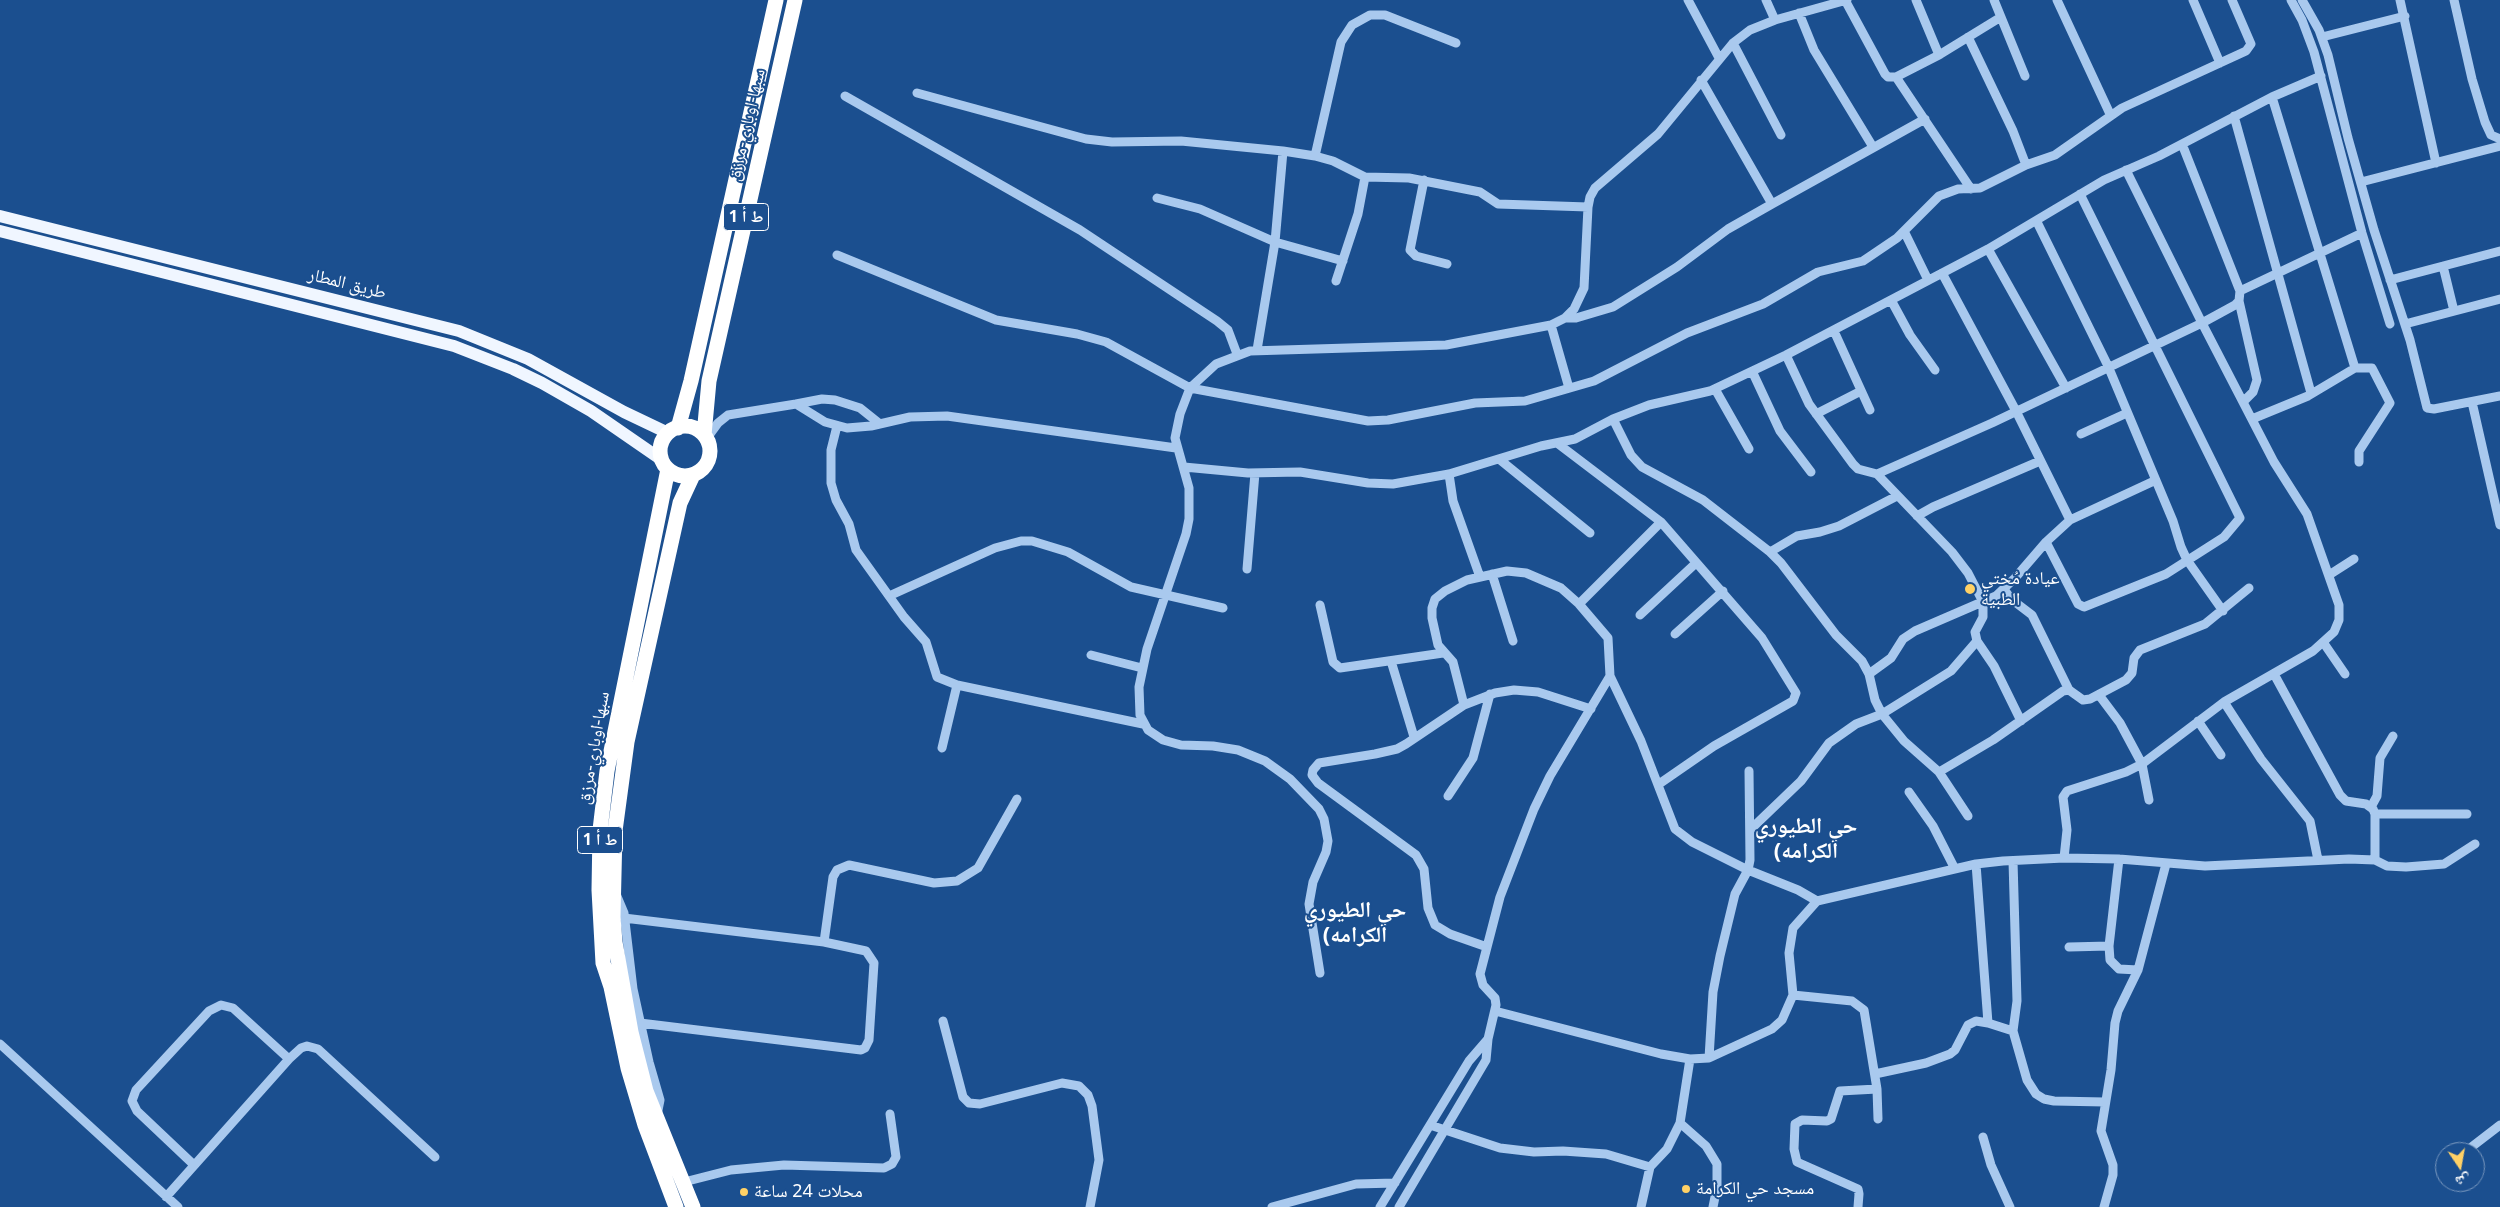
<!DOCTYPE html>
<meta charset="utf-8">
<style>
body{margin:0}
#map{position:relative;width:2500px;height:1207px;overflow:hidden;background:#1b4f8f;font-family:"Noto Sans","Noto Naskh Arabic",sans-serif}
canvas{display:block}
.north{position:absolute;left:2435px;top:1142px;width:50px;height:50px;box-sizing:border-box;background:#1b4f8f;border:1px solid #7695bc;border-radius:50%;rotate:168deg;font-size:14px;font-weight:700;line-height:20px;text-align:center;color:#fff}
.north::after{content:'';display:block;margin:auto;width:18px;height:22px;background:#ffd166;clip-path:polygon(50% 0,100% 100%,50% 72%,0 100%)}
</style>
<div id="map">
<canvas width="2500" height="1207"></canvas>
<div class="north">ش</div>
</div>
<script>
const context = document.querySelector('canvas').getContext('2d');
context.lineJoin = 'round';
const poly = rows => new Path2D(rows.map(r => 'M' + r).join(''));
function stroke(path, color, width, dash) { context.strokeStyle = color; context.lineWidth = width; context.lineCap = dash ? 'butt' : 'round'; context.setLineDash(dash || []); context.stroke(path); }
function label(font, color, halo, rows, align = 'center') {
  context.font = font + ' "Noto Sans","Noto Naskh Arabic",sans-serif'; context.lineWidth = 4; context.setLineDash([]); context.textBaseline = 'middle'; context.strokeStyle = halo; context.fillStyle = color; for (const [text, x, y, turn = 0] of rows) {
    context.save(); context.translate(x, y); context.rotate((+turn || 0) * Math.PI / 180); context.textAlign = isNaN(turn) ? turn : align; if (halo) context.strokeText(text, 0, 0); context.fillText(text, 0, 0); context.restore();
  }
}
stroke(poly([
 [1688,0,1719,58],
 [1766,0,1775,20],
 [1845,0,1885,74,1888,77,1896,77],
 [1916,0,1939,55,1896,77,1971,189],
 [1994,0,2025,76],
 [2057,0,2110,114],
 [2193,0,2220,63],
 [2291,0,2302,20,2314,52,2362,233,2390,324],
 [2302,0,2319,30,2328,55,2348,138,2374,230,2410,340,2427,408,2434,409,2500,396],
 [2400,0,2436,163],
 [2454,0,2472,79,2485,122,2491,135,2500,139],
 [1799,13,1814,50,1873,147],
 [1968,37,2013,131,2026,165],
 [2322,37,2405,16],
 [1733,43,1781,135],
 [1939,55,2001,17],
 [1701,80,1772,204,1925,119],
 [917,93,1086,139,1112,142,1181,141,1283,151,1315,156,1333,161,1365,177,1409,178,1480,192,1498,204,1588,207],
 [845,96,1080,230,1217,321,1228,330,1237,354],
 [2272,97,2355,368],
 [2234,116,2311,393],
 [2182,144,2240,291],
 [1315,156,1341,42,1352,25,1370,15,1385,15,1456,43],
 [1424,180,1410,250,1416,256,1447,264],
 [2361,182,2500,146],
 [1157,198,1200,209,1275,242,1343,261],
 [2037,222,2108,366,2173,521,2181,547,2187,560,2223,611],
 [1904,231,1928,280],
 [1988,249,2066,388],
 [837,255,996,320,1077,334,1106,342,1190,388,1368,421,1388,420,1475,403,1525,401,1594,381,1687,333,1763,304,1818,272,1863,261,1897,238,1939,196,1958,189,1980,188,2026,165,2055,155,2122,108,2246,51,2251,44,2232,0],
 [2443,266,2454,311],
 [1942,273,2016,411,2070,520],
 [2390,280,2500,251],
 [1336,281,1358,214,1365,177],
 [1891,300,1910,335,1935,370],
 [2239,301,2257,380,2253,392,2243,402],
 [1565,318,1576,318,1613,307,1677,267,1728,229,1772,204],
 [2405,324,2500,299],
 [1551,325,1569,388],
 [1834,331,1870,410],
 [1257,350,1275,242,1283,151],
 [1786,355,1809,404,1853,464,1858,469,1877,474,1952,552,1968,573,1983,602,1983,617,1975,632,1977,641,1994,666,2021,721],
 [1752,371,1780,431,1811,472],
 [1715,389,1749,449],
 [2472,402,2500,525],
 [796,404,822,399,835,400,860,408,880,424],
 [1816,414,1861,391],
 [1613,419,1631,455,1642,467,1703,500,1770,552,1781,563,1836,635,1862,661,1869,674,1875,700,1882,714,1904,741,1939,772,1968,816],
 [2252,419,2308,396,2355,368,2372,368,2390,403,2359,451,2359,462],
 [837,426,831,450,831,483,836,500,849,524,856,550,904,617,926,642,937,677,957,685,1143,724],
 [2081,434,2127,413],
 [707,438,718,423,728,415,796,404,825,422,847,428,871,426,910,417,947,416,1176,448],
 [1557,443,1661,522,1762,638,1796,693,1793,701,1714,746,1659,784],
 [1499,459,1590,533],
 [1184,467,1248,473,1300,472,1368,483,1393,484,1449,474,1541,446,1575,439,1613,419,1649,405,1710,391,1786,355,1988,249,2104,180,2159,156,2272,97,2321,76],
 [1449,474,1453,501,1480,577],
 [1877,474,1992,423,2202,323,2235,305,2239,301,2240,291,2362,233],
 [1917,516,1933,507,2040,461],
 [2046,542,2078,604,2084,607,2166,574,2224,537,2240,518,2080,194],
 [1770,552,1797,536,1820,532,1839,526,1897,496],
 [1247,569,1255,473],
 [1492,574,1513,641],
 [2329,575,2354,559],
 [2004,589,2011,599,2032,615,2069,690],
 [889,596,995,548,1021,541,1032,541,1068,552,1131,587,1223,608],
 [1579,604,1661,522],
 [1320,605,1333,662,1340,668,1443,653],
 [1640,615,1696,563],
 [1675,634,1723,591],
 [2323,642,2345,674],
 [1091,655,1142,668],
 [1391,661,1414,737],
 [1869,674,1891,658,1903,639,1915,631,1996,596,2015,578,2046,542,2070,520,2154,481],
 [2274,674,2340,795,2346,801,2366,804,2373,809,2375,814,2375,860],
 [2099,695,2120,723,2142,764,2149,800],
 [2224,702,2261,759,2310,821,2318,860],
 [1464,705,1453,662,1438,645,1432,618,1432,608,1435,599,1445,591,1467,580,1507,571,1526,573,1561,588,1579,604,1608,638,1610,676,1641,741,1675,829,1692,842,1748,870,1798,890,1817,901],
 [2198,721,2221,755],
 [942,748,957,685],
 [1939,772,1993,740,2063,691,2069,690,2083,700,2090,699,2126,680,2132,673,2134,658,2140,650,2205,624,2249,588],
 [1909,792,1933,826,1955,869],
 [1448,796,1473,758,1490,694],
 [2371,807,2377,796,2380,758,2393,736],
 [2375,814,2467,814],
 [1751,829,1801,781,1829,743,1856,724,1882,714,1951,671,1977,641],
 [2064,858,2067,830,2063,797,2067,791,2126,772,2142,764,2224,702,2313,651,2334,632,2339,620,2339,605,2307,514,2274,462,2202,323,2126,170],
 [2119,859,2109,946,2110,960,2119,969,2138,970],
 [2013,861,2017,1001,2013,1031,2027,1080,2036,1094,2044,1099,2054,1101,2105,1102],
 [1976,864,1988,1023,2013,1031],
 [616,894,624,913,633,989,649,1062,660,1100,657,1115],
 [624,918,824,942,866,951,874,963,869,1040,865,1048,861,1050,640,1023],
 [824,942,833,877,837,870,849,865,934,883,957,881,978,868,1017,799],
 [1487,947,1450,934,1435,925,1428,908,1424,869,1416,855,1318,783,1312,775,1313,770,1319,763,1375,754,1397,749,1406,744,1464,705,1495,693,1514,690,1538,692,1591,709],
 [2069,947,2109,946],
 [1320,973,1309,904,1313,882,1326,852,1328,841,1324,819,1319,809,1290,779,1265,761,1238,750,1213,746,1181,745,1163,740,1148,730,1140,715,1139,687,1147,649,1186,534,1189,519,1189,488,1175,438,1180,414,1190,388,1216,364,1250,351,1446,345,1551,325,1565,318,1574,309,1584,288,1588,207,1590,197,1595,188,1658,134,1733,43,1750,30,1775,20,1847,0],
 [1793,995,1852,1001,1864,1010,1877,1089,1878,1119],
 [1495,1011,1661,1054,1690,1059,1709,1058,1772,1029,1782,1020,1793,995,1789,953,1793,928,1817,901,1976,864,2003,861,2064,858,2119,859,2205,866,2349,859,2375,860,2387,866,2406,867,2444,864,2475,844],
 [943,1021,963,1097,969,1103,980,1104,1062,1083,1079,1086,1088,1095,1092,1106,1099,1160,1090,1207],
 [0,1044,178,1207],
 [1709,1058,1713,992,1720,956,1735,894,1748,870,1750,860,1749,771],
 [1875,1074,1926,1063,1950,1054,1955,1050,1968,1025,1976,1021,1988,1023],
 [1680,1123,1706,1146,1717,1164,1717,1187,1713,1207],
 [1430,1125,1500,1148,1534,1152,1563,1151,1606,1154,1650,1167],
 [1983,1137,1991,1165,2010,1207],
 [2465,1152,2500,1125],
 [194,1165,137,1111,132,1101,136,1090,209,1011,221,1005,233,1008,289,1059],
 [684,1182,731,1170,784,1165,884,1168,892,1164,896,1157,890,1114],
 [166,1197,289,1059,301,1048,307,1046,318,1049,435,1157],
 [1272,1207,1356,1184,1395,1183],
 [1380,1207,1469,1061,1488,1039],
 [1399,1207,1486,1060,1488,1039,1496,1005,1495,998,1483,985,1480,974,1500,897,1534,809,1550,776,1610,676],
 [1641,1207,1650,1167,1667,1149,1680,1123,1690,1059],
 [1858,1207,1859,1194,1858,1189,1797,1162,1794,1149,1795,1124,1802,1120,1827,1121,1831,1119,1840,1091,1877,1089],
 [2104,1207,2113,1175,2113,1165,2101,1131,2111,1070,2115,1023,2118,1011,2138,970,2166,864]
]), '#a9c9ee', 9);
stroke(poly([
 [0,216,459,331,528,359,624,412,668,433],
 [0,231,454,346,513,369,542,383,591,411,662,460]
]), '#f0f6ff', 12);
stroke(poly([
 '660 451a25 25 0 1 1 50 0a25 25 0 1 1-50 0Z',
 [678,428,691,381,776,0],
 [704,435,709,381,795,0],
 [668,469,607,771,600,830,599,890,603,963,611,987,628,1068,645,1125,676,1207],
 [693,475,680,503,627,742,615,831,613,917,615,942,631,1032,646,1091,693,1207]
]), '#fff', 15);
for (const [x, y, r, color] of [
 [1970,589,6,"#ffd166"],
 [1686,1189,5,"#ffd166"],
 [744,1192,5,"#ffd166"]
]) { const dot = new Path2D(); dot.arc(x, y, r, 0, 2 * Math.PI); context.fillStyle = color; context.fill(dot); stroke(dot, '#1b4f8f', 2); }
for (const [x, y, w] of [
 [746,217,45],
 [600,840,45]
]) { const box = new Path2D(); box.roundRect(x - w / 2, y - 13.5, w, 27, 4); context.fillStyle = '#1b4f8f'; context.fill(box); stroke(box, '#fff', 1); }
label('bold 16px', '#fff', null, [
 ["ط أ 1",746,217],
 ["ط أ 1",600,840]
]);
label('18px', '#fff', '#1b4f8f', [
 ["سبها-اوباري-مرزق",747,125,-77],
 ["طريق المطار",347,284,14],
 ["سبها-اوباري-مرزق",594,748,-80]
]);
label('18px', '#fff', '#1b4f8f', [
 ["عيادة مُختي",1981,579],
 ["الطبية",1981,600],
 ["مسجد حي الكرامة",1696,1189],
 ["محلات 24 ساعة",754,1192]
], 'left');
label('bold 22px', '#fff', '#1b4f8f', [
 ["حي الطيوري",1806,827],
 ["(الكرامه",1806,852],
 ["حي الطيوري",1355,911],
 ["(الكرامه",1355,936]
]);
</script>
